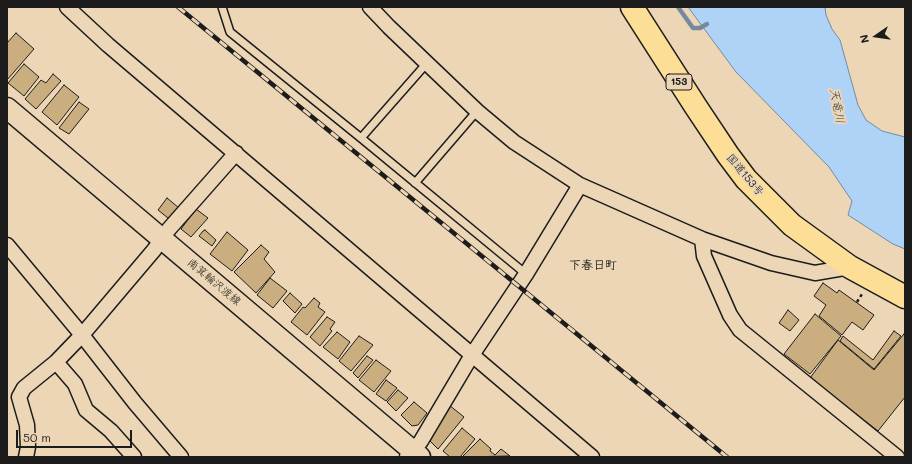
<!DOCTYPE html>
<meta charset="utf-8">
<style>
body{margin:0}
#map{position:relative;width:912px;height:464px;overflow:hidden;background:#ecd6b5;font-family:Mali,sans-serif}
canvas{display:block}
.frame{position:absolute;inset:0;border:8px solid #1c1c1c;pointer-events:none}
.north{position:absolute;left:856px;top:16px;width:40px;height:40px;-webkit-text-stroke:3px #ecd6b5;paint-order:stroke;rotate:257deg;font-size:11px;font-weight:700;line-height:16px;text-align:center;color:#1c1c1c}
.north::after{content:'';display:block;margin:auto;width:14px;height:18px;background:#1c1c1c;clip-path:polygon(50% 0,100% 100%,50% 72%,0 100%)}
.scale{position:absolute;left:16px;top:430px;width:116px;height:18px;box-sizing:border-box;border:2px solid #1c1c1c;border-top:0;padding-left:5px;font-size:12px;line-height:14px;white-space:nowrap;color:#1c1c1c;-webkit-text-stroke:3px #ecd6b5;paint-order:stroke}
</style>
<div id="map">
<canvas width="912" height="464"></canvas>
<div class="frame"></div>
<div class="north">N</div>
<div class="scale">50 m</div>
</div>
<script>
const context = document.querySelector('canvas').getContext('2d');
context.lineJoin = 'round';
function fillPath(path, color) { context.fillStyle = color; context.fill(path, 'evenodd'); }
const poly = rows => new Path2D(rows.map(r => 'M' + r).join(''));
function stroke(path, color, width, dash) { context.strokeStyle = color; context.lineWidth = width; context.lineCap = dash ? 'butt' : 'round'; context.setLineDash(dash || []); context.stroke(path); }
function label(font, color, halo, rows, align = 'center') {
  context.font = font + ' Mali,"Klee One",sans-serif'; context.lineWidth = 4; context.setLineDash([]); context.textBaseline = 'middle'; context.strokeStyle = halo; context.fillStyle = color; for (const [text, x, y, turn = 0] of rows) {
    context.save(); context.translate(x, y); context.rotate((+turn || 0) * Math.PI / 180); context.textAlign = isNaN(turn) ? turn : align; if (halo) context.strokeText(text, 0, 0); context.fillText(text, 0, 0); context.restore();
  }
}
const water = poly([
 [688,7,825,7,826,15,832,29,840,40,858,105,866,120,882,131,905,137,905,249,893,244,848,215,852,201,829,167,736,72,688,7]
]);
fillPath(water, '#aed3f7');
stroke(water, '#748a9f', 1);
stroke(poly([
 [678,7,693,28,700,28,707,24]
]), '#748a9f', 4.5);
const building = poly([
 [16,33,34,49,7,80,7,43,16,33],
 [24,64,39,77,24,96,8,83,24,64],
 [53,74,61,81,36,109,25,99,41,80,46,83,53,74],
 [64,85,79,97,57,125,42,112,64,85],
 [79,102,89,109,69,134,59,128,79,102],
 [167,198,179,208,171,218,168,218,158,210,167,198],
 [196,209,208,218,191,237,181,229,196,209],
 [205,230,216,240,212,246,199,236,203,231,205,230],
 [227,232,248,250,232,271,210,254,227,232],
 [261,245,269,252,264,259,275,272,256,293,234,272,261,245],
 [270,278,287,291,273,308,257,295,270,278],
 [823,283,837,293,839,290,874,315,863,330,852,322,842,335,819,316,826,305,814,296,823,283],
 [290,293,302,304,295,313,283,301,290,293],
 [314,298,320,303,318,307,325,312,307,335,291,322,303,307,305,308,314,298],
 [788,310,799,320,790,331,779,323,788,310],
 [815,314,841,336,810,374,784,354,815,314],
 [327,317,335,322,330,329,332,331,320,346,310,337,327,317],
 [894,331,901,336,874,369,840,341,843,336,873,360,894,331],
 [337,332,350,342,338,359,323,347,337,332],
 [904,334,905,335,905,397,878,431,810,378,838,340,874,370,904,334],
 [359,336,373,345,351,371,339,361,359,336],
 [367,356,373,360,358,378,353,373,367,356],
 [376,360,391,371,374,392,359,380,376,360],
 [386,380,397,388,386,401,376,394,386,380],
 [398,390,408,398,396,411,387,402,398,390],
 [414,402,427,413,418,425,412,426,401,415,414,402],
 [449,405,464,417,438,449,429,440,449,405],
 [462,428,475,439,460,457,450,457,443,451,462,428],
 [480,439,491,449,490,451,495,455,501,449,510,456,462,457,480,439]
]);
fillPath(building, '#cbae80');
stroke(building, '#1c1c1c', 1);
const service = poly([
 [222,7,230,32,361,138,526,274],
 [361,138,427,63],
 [415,183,477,111]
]);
const minor = poly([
 [67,7,108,45,592,457],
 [370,7,389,27,477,111,514,142,580,185,702,239,771,263,815,273,850,267],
 [702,239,704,256,730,315,740,330,897,457],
 [7,245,82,335,135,403,181,457],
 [56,362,75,384,86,410,111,431,134,457],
 [26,457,28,447,27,425,19,397,24,388,56,362,82,335,154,250,169,229,236,153],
 [407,457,413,452,421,441,472,355,526,274,580,185]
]);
const secondary = poly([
 [7,108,420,457]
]);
const trunk = poly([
 [632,7,696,107,728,155,746,179,792,225,850,267,905,297]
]);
stroke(service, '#1c1c1c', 10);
stroke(minor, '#1c1c1c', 17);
stroke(secondary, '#1c1c1c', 23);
stroke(trunk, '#1c1c1c', 25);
stroke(poly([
 [857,302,862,294]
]), '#1c1c1c', 2.5, [3, 3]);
stroke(service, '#ecd6b5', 7);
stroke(minor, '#ecd6b5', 14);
stroke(secondary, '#ecd6b5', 20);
stroke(trunk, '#fdde96', 22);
const rail = poly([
 [178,7,727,457]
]);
stroke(rail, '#1c1c1c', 4.5);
stroke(rail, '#ecd6b5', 3, [9]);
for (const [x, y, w] of [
 [679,82,26]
]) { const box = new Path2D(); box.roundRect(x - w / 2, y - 8, w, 16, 3); context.fillStyle = '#ecd6b5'; context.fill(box); stroke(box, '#1c1c1c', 1); }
label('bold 10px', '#1c1c1c', null, [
 ["153",679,82]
]);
label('11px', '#1c1c1c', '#ecd6b5', [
 ["国道153号",745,175,50],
 ["南箕輪沢渡線",214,282,40]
]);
label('italic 12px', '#394148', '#ecd6b5', [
 ["天竜川",837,106,79]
]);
label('bold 12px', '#1c1c1c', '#ecd6b5', [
 ["下春日町",593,265]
]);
</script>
